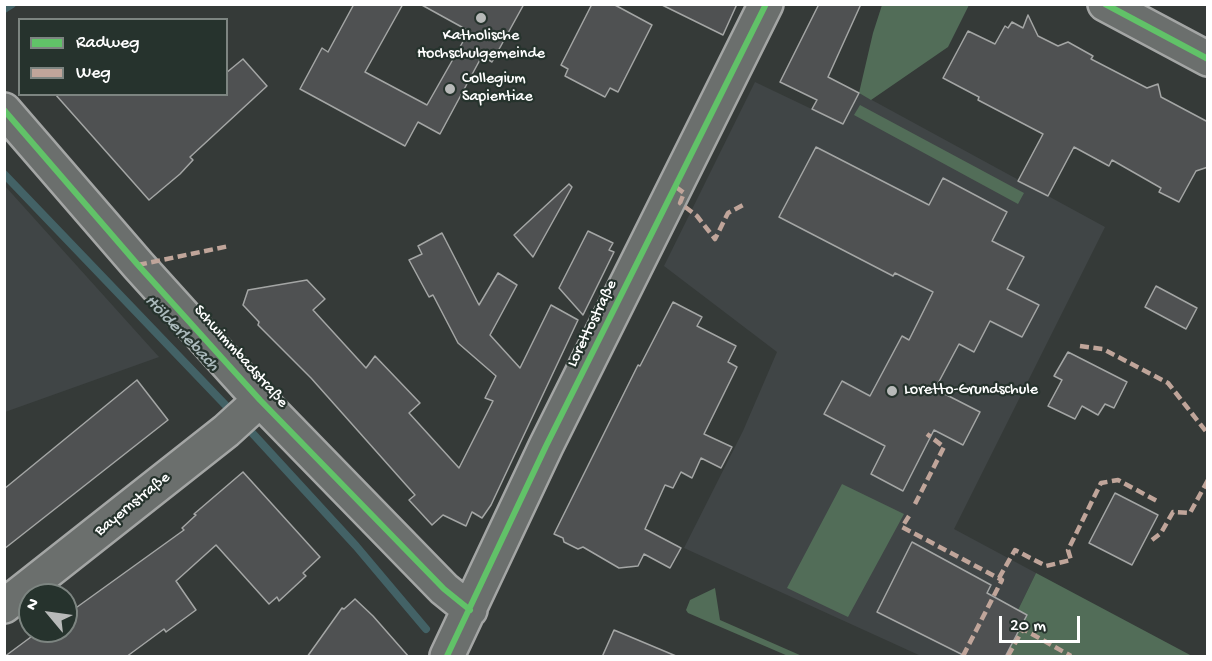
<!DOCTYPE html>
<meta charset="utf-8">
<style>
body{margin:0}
#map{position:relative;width:1212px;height:661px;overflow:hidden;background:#353a38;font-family:"Gochi Hand",sans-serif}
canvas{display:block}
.frame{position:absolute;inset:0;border:6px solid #fff;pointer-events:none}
.legend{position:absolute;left:18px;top:18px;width:210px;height:78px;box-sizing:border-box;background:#26332d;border:2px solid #7d8581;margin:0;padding:8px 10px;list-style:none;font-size:18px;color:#fff}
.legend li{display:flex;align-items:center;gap:12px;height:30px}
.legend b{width:30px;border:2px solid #7d8581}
.north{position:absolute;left:18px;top:583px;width:60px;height:60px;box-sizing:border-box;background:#26332d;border:2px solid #7d8581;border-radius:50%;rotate:299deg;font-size:16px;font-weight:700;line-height:24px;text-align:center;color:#fff}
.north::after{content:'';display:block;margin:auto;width:21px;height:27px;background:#b8bab9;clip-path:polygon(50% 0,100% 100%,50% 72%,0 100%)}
.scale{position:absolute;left:999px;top:616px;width:81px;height:27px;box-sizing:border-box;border:3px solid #fff;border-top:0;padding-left:8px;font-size:18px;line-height:21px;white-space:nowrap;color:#fff;-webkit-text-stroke:4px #26332d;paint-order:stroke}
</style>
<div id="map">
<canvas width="1212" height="661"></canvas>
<div class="frame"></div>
<ul class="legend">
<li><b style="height:8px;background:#61c268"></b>Radweg</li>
<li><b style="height:8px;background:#c0a59a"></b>Weg</li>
</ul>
<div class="north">N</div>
<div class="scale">20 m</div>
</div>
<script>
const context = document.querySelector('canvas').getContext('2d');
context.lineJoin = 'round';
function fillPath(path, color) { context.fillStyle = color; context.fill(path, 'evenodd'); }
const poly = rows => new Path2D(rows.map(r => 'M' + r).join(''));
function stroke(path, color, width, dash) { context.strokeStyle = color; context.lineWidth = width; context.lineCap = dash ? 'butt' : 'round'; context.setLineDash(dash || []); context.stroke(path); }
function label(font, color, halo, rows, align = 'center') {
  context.font = font + ' "Gochi Hand",sans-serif'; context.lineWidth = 4.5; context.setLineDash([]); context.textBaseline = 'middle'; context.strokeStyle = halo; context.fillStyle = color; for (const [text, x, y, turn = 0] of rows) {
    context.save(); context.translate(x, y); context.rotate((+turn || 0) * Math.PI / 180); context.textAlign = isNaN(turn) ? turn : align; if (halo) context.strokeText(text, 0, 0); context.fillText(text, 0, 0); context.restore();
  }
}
fillPath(poly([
 [755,82,843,124,859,93,1105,227,954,529,1036,573,1018,610,982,656,921,656,684,548,743,431,777,352,664,266],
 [5,186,159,357,5,412]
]), '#404546');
fillPath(poly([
 [882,5,969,5,948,47,871,100,859,93,873,33],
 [860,105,1024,193,1018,204,854,115],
 [842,484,904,514,848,617,787,588],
 [1036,573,1192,656,982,656,1018,610],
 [715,588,720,620,802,656,788,656,688,613,686,610,690,600]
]), '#526d58');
stroke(poly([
 [4,9,12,4],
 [4,174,234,414],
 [243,423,356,546,426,629]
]), '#436266', 8);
const building = poly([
 [354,4,403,4,365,72,427,105,469,31,420,4,524,4,492,62,482,56,440,134,418,122,405,146,300,89,322,48,328,52,354,4],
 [592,4,613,4,652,25,618,92,610,88,605,97,565,76,568,69,561,65,592,4],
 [660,4,737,4,723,35,660,4],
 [819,4,861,4,828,77,859,93,843,124,812,109,817,100,780,82,819,4],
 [1028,15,1038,36,1058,46,1068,42,1093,56,1091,59,1147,88,1158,84,1161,97,1208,122,1208,167,1196,171,1179,202,1159,192,1161,188,1112,160,1109,166,1074,147,1048,196,1018,181,1043,134,978,100,979,97,943,78,968,31,995,44,1005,26,1008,28,1012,22,1023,28,1028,15],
 [243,59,267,86,190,157,193,160,180,174,149,200,55,94,226,94,226,73,243,59],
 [816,147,929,205,943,178,1007,212,992,241,1024,257,1007,289,1039,305,1022,337,990,321,974,352,959,344,935,389,980,412,963,445,934,430,903,491,871,474,885,446,824,414,842,381,870,396,902,336,909,340,933,292,895,273,893,276,779,217,816,147],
 [569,184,572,187,533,257,514,235,569,184],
 [588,231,613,243,609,250,614,252,583,315,559,288,588,231],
 [442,233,479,305,498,273,517,285,490,335,520,368,551,305,578,320,491,505,482,518,472,512,466,526,443,515,432,525,409,500,415,495,311,378,258,325,259,322,243,305,248,290,307,280,325,299,313,310,366,368,375,356,420,403,409,413,459,468,493,401,485,398,496,376,458,343,433,295,429,297,409,260,422,254,418,246,442,233],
 [1156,286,1197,308,1186,329,1145,307,1156,286],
 [673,302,702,317,697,326,736,346,728,362,737,367,704,434,732,447,721,468,701,458,692,478,681,472,673,488,665,485,645,529,681,548,670,568,644,554,638,566,619,568,583,547,578,549,564,542,563,538,554,534,638,365,640,366,673,302],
 [1068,352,1127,382,1114,408,1105,404,1098,415,1082,406,1075,419,1048,406,1062,380,1054,376,1068,352],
 [137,380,168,420,4,549,4,489,137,380],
 [243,472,320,557,303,573,306,576,279,601,277,597,269,604,216,545,176,581,196,610,166,632,164,629,126,657,4,657,39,631,66,631,66,615,184,530,182,528,196,515,194,514,243,472],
 [1115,493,1158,515,1132,565,1089,543,1115,493],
 [912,542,991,585,987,593,1027,615,1005,657,967,657,877,612,912,542],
 [355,599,373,616,409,657,307,657,342,608,344,609,355,599],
 [614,630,676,656,676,657,602,657,614,630]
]);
fillPath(building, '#4f5152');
stroke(building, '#a4a6a5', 1.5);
const minor = poly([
 [1105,4,1208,59],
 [4,110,138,265,260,400,444,589,470,610],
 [4,606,226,431,260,400],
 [447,656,546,446,766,4]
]);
stroke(minor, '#a4a6a5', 38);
stroke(minor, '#6b6f6d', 33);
stroke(poly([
 [676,187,684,193,680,203,697,216,715,239,728,213,745,204],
 [138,265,229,246],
 [1080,346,1103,349,1168,383,1208,434],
 [915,504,944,447,927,434],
 [909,516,902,527,1002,580,963,656],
 [1152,540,1161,533,1173,512,1190,513,1208,480],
 [999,578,1015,550,1046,566,1071,560,1068,550,1101,483,1118,480,1157,501],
 [1008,656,1023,629,1071,656]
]), '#c0a59a', 4.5, [9, 4.5]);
stroke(poly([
 [1105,4,1208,59],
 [4,110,138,265,260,400,444,589,470,610],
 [447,656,546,446,766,4]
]), '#61c268', 6);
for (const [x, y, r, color] of [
 [481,18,6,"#b8bab9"],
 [450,89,6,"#b8bab9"],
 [892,391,6,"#b8bab9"]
]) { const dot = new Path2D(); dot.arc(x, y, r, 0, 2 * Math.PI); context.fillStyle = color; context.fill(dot); stroke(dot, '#26332d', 2); }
label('16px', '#fff', '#26332d', [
 ["Katholische",481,37,"center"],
 ["Hochschulgemeinde",481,55,"center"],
 ["Collegium",462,80],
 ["Sapientiae",462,98],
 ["Loretto-Grundschule",904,391]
], 'left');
label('16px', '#fff', '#26332d', [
 ["Lorettostraße",593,324,-64],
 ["Schwimmbadstraße",240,357,48],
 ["Bayernstraße",133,505,-39]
]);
label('italic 18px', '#abbabc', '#26332d', [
 ["Hölderlebach",181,334,46]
]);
</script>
